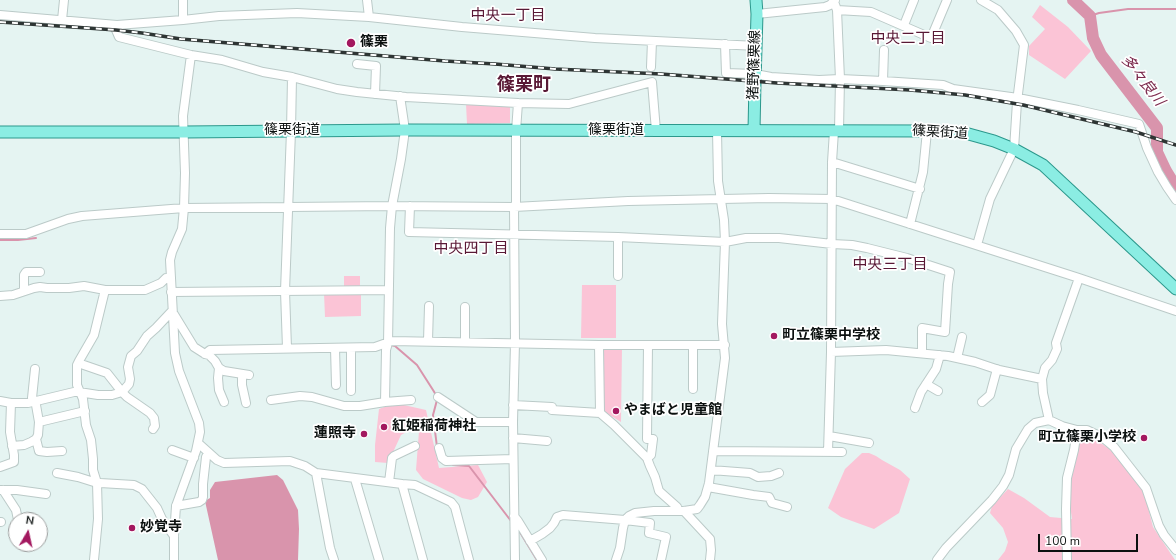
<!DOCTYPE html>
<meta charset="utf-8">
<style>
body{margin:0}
#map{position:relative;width:1176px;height:560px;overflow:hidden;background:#e5f4f2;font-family:"Nunito Sans",sans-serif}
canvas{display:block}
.north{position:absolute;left:8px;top:512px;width:40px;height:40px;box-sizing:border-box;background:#fff;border:1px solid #9d9f9f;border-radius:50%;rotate:9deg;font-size:11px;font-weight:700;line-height:16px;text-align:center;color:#0b100f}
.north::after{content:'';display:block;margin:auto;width:14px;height:18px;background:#a3185f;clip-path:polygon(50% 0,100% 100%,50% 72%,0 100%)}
.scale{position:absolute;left:1038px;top:534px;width:100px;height:18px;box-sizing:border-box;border:2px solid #0b100f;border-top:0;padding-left:5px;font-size:12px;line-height:14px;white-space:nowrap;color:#0b100f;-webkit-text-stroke:3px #fff;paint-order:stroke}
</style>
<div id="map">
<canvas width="1176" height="560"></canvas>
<div class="north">N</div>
<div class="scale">100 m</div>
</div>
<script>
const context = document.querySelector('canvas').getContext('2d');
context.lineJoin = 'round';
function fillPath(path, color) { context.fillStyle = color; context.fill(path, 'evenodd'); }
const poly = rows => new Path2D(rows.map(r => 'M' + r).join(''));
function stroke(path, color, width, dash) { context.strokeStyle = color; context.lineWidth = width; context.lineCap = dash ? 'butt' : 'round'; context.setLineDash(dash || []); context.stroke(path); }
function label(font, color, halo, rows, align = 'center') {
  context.font = font + ' "Nunito Sans","Noto Sans JP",sans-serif'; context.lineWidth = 3.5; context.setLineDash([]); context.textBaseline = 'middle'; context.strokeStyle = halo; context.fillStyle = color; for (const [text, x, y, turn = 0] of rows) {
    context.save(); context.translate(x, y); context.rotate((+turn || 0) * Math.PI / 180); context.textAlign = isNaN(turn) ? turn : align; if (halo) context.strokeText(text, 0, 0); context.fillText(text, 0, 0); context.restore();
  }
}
fillPath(poly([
 [1040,5,1068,27,1091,51,1065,79,1029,55,1029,46,1045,29,1032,17],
 [466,104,510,106,510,123,467,124],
 [344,276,360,276,360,286,344,286],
 [582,285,616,285,616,338,581,338],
 [361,292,361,316,325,317,324,293],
 [603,347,622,347,621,422,603,411],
 [395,403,426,410,439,468,478,465,487,482,478,497,471,500,462,498,423,479,416,470,419,431,415,427,401,435,388,463,375,462,375,445,379,409],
 [1081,438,1090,439,1099,442,1108,448,1115,454,1144,492,1153,527,1175,560,998,560,1005,551,1008,542,1003,528,990,513,992,506,1008,489,1024,498,1050,517,1072,519,1070,505,1071,471,1077,441],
 [862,453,869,453,876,456,882,460,900,470,910,479,899,513,874,529,841,517,828,508,845,469]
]), '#fbc4d6');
fillPath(poly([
 [277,475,283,480,298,510,299,529,298,560,218,560,205,501,210,498,210,490,215,482]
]), '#d994ac');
stroke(poly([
 [1090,16,1099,13,1128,9,1176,9],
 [0,240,18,240,36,238],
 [391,345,395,346,417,365,433,390,436,395],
 [437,400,433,415,437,447],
 [453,465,469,466,511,521],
 [518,529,537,560]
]), '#d994ac', 2);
stroke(poly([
 [1073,0,1090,16,1093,38,1101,55,1157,128,1157,152,1166,171,1176,187]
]), '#d994ac', 12);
const minor = poly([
 [183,0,183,20],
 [367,0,369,17],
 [834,2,837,10,840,79,839,131],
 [837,10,871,12,931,38,947,0],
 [757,14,825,7,830,5,835,0],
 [0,15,117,25,183,20,219,16,297,13,369,17,462,27,595,38,757,46],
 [62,20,64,0],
 [117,25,116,30,119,37,191,55,222,60,263,72,292,77,337,89,357,92,406,97,518,103,569,104,652,82,656,131],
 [904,25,914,0],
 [725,44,726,73,755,74,771,77,819,80,840,79,883,81,943,85,953,89,1018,98,1078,110,1139,124,1147,148,1158,172,1167,187,1176,200],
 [357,64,376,66,375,94],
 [651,67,652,41],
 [883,81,884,50],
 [832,162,920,189],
 [410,206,409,232,618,237,725,242,746,238,779,238,832,244,852,245,867,248,907,258,950,272,948,284,945,332,922,328,922,353],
 [910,224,923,172,927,131],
 [0,234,26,234,68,219,82,216,184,208,392,206,514,207,628,201,769,198,832,199,1079,278,1176,311],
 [618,237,618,276],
 [977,245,990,199,1014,149,1017,102,1024,45,1016,31,998,10,981,0],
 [24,291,24,275,26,272,40,272],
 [171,292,389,290],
 [0,296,13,295,34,288,40,287,47,288,69,288,84,286,105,290,145,290,161,283,166,278,171,278],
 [428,341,429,306],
 [465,342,465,307],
 [599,345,600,413,614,425,647,458,651,455,653,439,647,439,648,345],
 [287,348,285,291,291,131,292,77],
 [335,348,336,385],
 [831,352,886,350,948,356,975,362,999,370,1042,379],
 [205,354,209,355,215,361,219,368,224,371,249,375],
 [957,358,962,337],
 [78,363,107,373,122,392,127,397,150,413,154,418,155,426,153,429],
 [219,368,218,378,219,390,224,402],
 [242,374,242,385,246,403],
 [926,384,938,391],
 [693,389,693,345],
 [351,391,351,348],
 [438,397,476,422,513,422],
 [271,400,300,396,312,397,344,406,360,406,385,402,411,400],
 [0,401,11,403,28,403,74,392,79,392,98,395,112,395,122,392,129,384,130,379,128,367,131,356,137,351,147,336,156,328,172,311,194,347,205,354,210,350,375,347,392,341,599,345,725,345],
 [385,402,386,350,388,343,390,228,392,206,401,159,405,130,400,96],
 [982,402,990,395,997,369],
 [513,405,552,407,552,410,600,413],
 [915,408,921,392,936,369,940,355],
 [1049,420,1043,393,1042,379,1045,368,1052,360,1057,349,1056,343,1079,278],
 [39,422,85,411],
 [829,436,869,443],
 [513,438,547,441],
 [36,439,39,451,47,452,62,451],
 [198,443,217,460,224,463,290,461,305,466,316,473,402,484,423,560],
 [12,446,24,445,31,442,36,439,38,435,39,422,36,405,32,398,35,369],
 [439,448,442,458,446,461,513,459],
 [172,450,194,458],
 [713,451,842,452],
 [828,452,831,352,832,162,834,131],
 [647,458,650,466,655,477,659,491,677,507],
 [0,467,14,462,14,455,10,432,11,403],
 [711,470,750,473,758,477,771,476,779,473],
 [57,473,78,477,97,483,100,483,134,485,142,489,157,508,162,519,174,536],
 [316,473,330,548,334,560],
 [355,479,379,560],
 [389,482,392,458,394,456,415,446],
 [402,484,415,485,451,502,455,507,469,560],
 [708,487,753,495,769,497,772,503,787,507],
 [0,490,17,490,46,494],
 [3,490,16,510,18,520],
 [176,506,199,502,202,500,203,497,203,484,206,457,209,453],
 [684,511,710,539,711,550,710,560],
 [514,516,518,521,542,560],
 [0,522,1,522],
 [530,541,542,534,550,528,554,523,557,517,563,515,625,520,650,523,649,533,666,537,661,560],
 [94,560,98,519,97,483,93,470,93,459,91,440,86,425,83,399,77,385,77,365,79,361,94,335,105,290],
 [174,560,174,536,176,506,196,451,200,432,199,423,179,371,175,353,171,278,170,260,172,252,182,229,184,208,185,173,183,116,191,55],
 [515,560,513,422,515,343,514,207,516,203,516,131,518,103],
 [616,560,620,548,623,528,625,520,629,516,635,513,654,511,684,511,697,509,700,505,705,497,709,483,725,358,722,324,725,242,724,220,718,181,717,131],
 [937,560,946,548,992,500,1003,486,1009,475,1016,449,1028,429,1035,423,1049,420,1062,426,1077,430,1087,430,1102,437,1114,447,1146,488,1159,526,1164,535,1176,550],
 [1067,560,1066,509,1067,478,1074,450,1077,430]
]);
const major = poly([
 [754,130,755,82,757,14,756,0],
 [0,132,184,132,405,130,939,131,965,133,994,141,1014,149,1043,165,1176,289]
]);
stroke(minor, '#bbcac8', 10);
stroke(major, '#2c988c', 13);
stroke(minor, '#fff', 8);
stroke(major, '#8bede3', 11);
const rail = poly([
 [0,22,116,30,142,33,181,39,445,61,495,64,555,69,661,74,777,83,910,90,965,95,1023,105,1136,132,1176,145]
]);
stroke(rail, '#2e3534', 3.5);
stroke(rail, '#fff', 2, [6]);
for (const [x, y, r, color] of [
 [351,43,5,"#a3185f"],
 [774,336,4,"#a3185f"],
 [616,411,4,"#a3185f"],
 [384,427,4,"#a3185f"],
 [364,434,4,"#a3185f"],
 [1144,438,4,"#a3185f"],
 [132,528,4,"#a3185f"]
]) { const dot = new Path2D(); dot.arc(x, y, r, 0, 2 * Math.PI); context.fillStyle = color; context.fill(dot); stroke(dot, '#fff', 1.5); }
label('bold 14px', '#0b100f', '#fff', [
 ["篠栗",360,43],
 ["町立篠栗中学校",782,336],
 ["やまばと児童館",624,411],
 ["紅姫稲荷神社",392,427],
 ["蓮照寺",356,434,"right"],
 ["町立篠栗小学校",1136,438,"right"],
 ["妙覚寺",140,528]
], 'left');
label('14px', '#0b100f', '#fff', [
 ["猪野篠栗線",755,65,-88],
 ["篠栗街道",292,131],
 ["篠栗街道",616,131],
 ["篠栗街道",940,133,4]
]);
label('15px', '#591835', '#fff', [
 ["中央一丁目",508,16],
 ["中央二丁目",908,39],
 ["中央四丁目",471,249],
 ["中央三丁目",890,265]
]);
label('italic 15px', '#7c2a4d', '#fff', [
 ["多々良川",1142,81,52]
]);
label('bold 18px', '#591835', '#fff', [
 ["篠栗町",524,86]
]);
</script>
